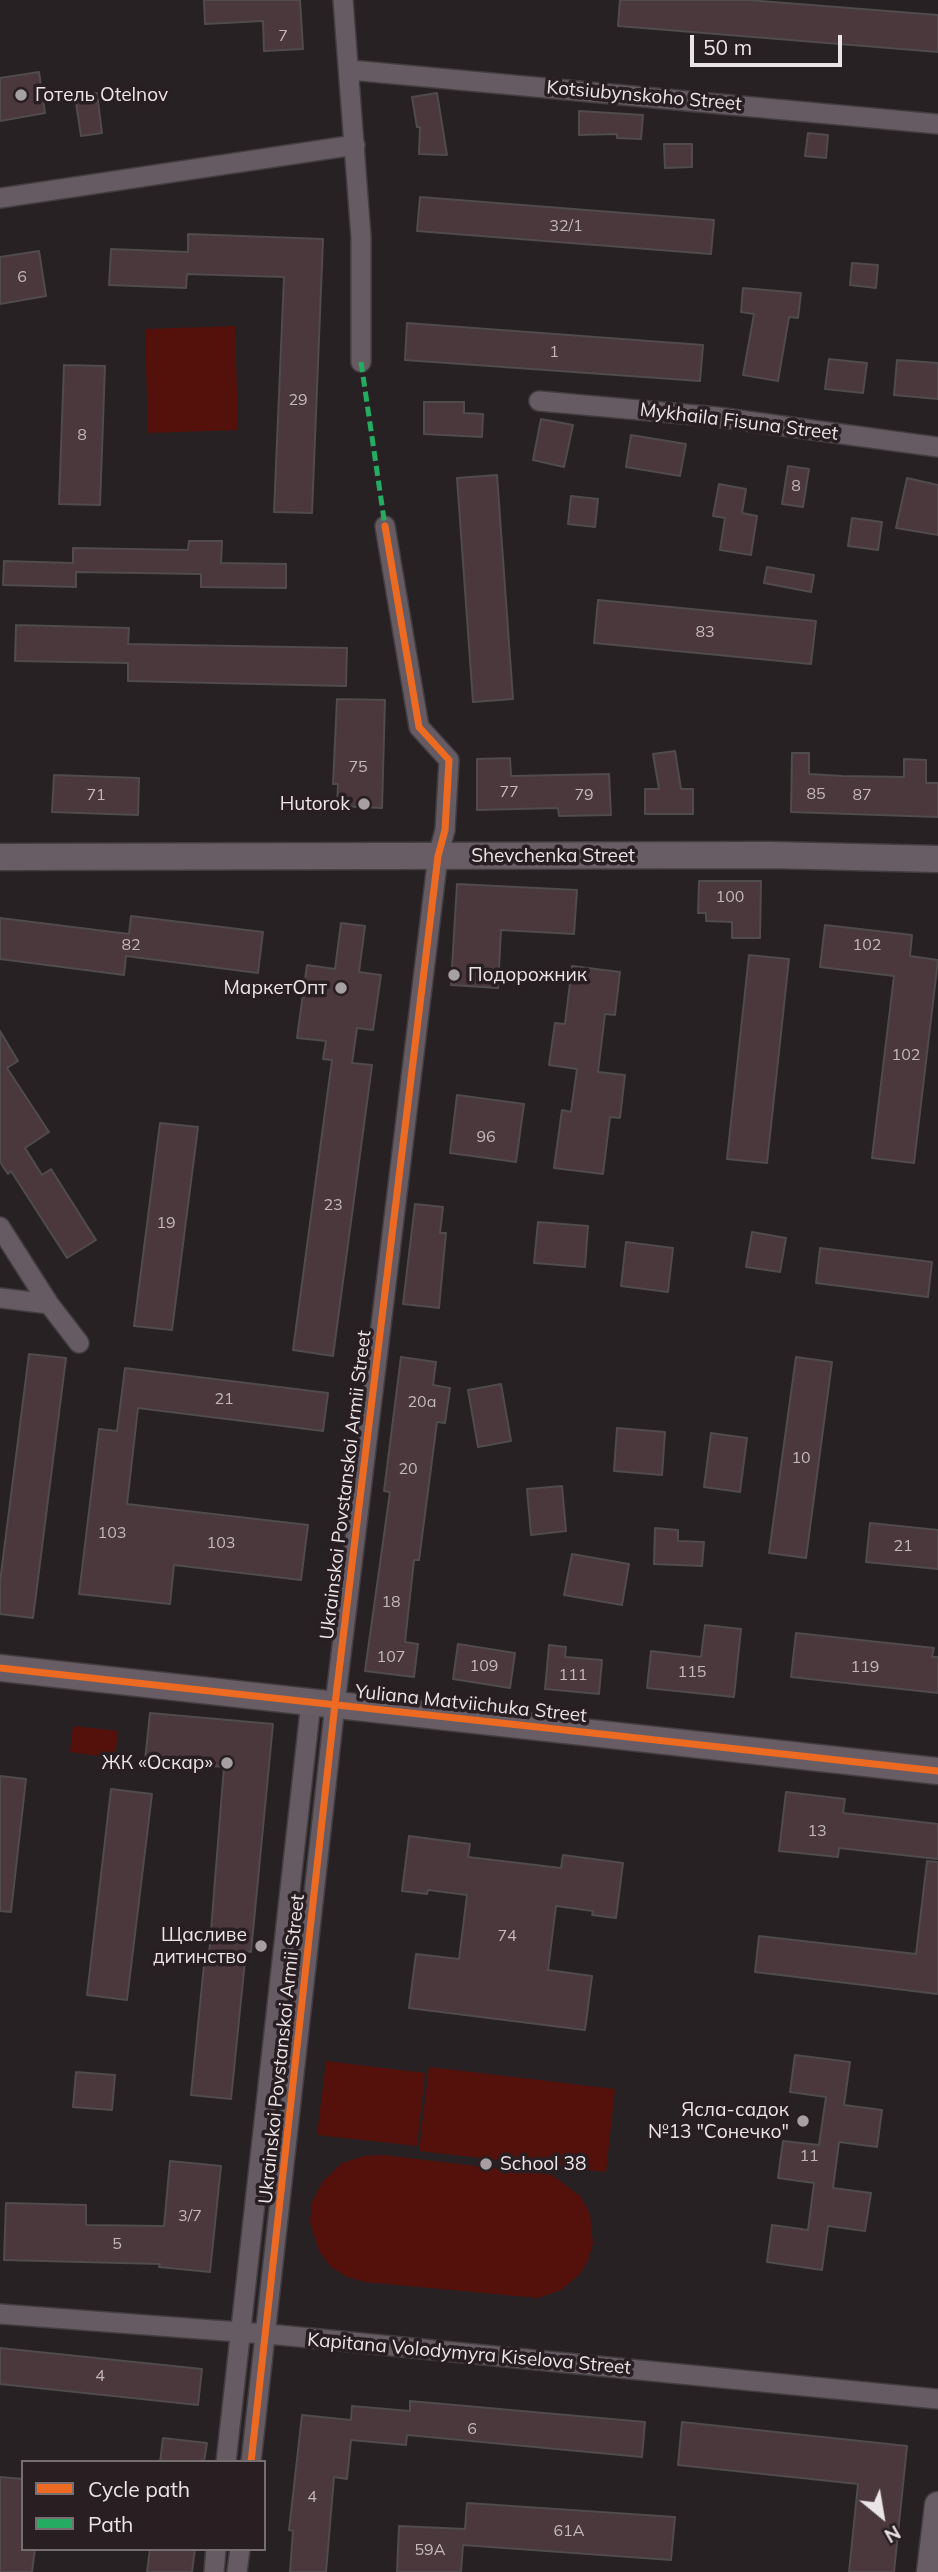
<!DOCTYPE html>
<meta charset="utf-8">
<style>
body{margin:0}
#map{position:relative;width:938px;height:2572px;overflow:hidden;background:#272124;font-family:Mulish,sans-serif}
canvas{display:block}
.legend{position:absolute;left:21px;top:2460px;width:245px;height:91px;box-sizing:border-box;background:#291f23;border:2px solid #776e71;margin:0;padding:9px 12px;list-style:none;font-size:21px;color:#ebe4e7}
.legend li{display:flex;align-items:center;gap:14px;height:35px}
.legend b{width:35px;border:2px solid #776e71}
.north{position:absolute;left:847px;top:2481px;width:70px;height:70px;-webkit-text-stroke:5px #291f23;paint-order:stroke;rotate:150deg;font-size:19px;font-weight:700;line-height:28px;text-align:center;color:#ebe4e7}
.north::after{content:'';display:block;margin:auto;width:24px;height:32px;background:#ebe4e7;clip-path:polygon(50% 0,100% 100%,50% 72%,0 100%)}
.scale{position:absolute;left:690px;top:35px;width:152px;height:32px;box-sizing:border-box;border:4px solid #ebe4e7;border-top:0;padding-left:9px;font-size:21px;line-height:24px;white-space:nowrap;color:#ebe4e7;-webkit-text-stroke:5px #291f23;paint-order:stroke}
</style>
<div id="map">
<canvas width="938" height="2572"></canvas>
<ul class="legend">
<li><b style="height:9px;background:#ed6a23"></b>Cycle path</li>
<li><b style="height:9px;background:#26ab63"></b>Path</li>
</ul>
<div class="north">N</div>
<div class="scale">50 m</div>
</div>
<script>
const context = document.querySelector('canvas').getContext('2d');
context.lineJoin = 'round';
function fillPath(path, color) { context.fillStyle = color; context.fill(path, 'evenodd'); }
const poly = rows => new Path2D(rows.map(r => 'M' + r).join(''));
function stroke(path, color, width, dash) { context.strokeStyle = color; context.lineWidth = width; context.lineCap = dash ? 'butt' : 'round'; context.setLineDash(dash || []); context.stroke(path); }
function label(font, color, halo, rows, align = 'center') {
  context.font = font + ' Mulish,sans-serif'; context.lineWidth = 7; context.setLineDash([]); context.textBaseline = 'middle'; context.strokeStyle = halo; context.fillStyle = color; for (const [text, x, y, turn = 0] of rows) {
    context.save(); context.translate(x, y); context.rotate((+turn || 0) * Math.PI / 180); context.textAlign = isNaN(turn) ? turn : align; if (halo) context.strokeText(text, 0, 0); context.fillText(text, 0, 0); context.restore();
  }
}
fillPath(poly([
 [235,326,238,430,148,433,145,329],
 [73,1726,118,1731,115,1758,70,1752],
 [326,2061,425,2073,417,2146,317,2135],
 [429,2067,615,2089,606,2172,419,2151],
 [383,2155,552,2175,580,2196,590,2213,593,2244,588,2260,579,2275,561,2290,538,2298,365,2282,347,2277,331,2267,319,2251,310,2222,312,2202,323,2181,342,2163,364,2156]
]), '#54110b');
const building = poly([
 [204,0,300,0,303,49,264,51,263,21,205,24,204,0],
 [620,0,748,0,938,15,938,52,618,26,620,0],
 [39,72,45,113,0,121,0,78,39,72],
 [97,93,102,133,81,136,75,96,97,93],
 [437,93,447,155,419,154,420,127,417,127,412,97,437,93],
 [579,111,643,115,641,139,617,138,617,134,579,135,579,111],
 [808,133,828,135,826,158,805,156,808,133],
 [664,144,692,144,692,167,665,168,664,144],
 [420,197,714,220,711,254,417,231,420,197],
 [188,234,323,239,312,513,274,512,284,277,187,274,186,288,109,285,111,249,188,252,188,234],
 [39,251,46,296,0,304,0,257,39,251],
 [852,263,878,265,876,288,850,285,852,263],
 [743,288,801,293,798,318,789,317,778,381,743,375,754,314,741,312,743,288],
 [407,323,703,345,700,381,405,360,407,323],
 [829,359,867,363,863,393,825,389,829,359],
 [897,360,938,363,938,399,894,395,897,360],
 [64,365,105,366,100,505,59,504,64,365],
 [424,402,464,402,464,413,483,414,482,437,424,434,424,402],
 [541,419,573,425,564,467,533,460,541,419],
 [631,435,686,444,680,476,626,467,631,435],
 [788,466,809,469,803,507,782,504,788,466],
 [497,475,513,699,473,702,457,478,497,475],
 [907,478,938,485,938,535,896,528,907,478],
 [719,484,746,489,742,513,757,516,751,555,720,550,725,518,713,516,719,484],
 [571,496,598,499,595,527,568,524,571,496],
 [852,518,882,522,878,550,848,546,852,518],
 [189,541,222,541,221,563,286,564,286,588,201,587,201,574,76,572,76,587,3,585,4,561,73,563,73,548,188,550,189,541],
 [767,567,814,575,811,592,764,583,767,567],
 [598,600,816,621,811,664,594,643,598,600],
 [16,625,129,628,128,644,347,648,346,686,128,681,128,663,15,661,16,625],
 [337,699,385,700,382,808,337,806,338,784,333,784,337,699],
 [675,751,681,789,693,789,693,814,645,814,645,789,659,789,653,754,675,751],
 [792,753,809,753,809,774,842,776,904,777,904,759,926,760,926,783,938,783,938,817,791,812,792,753],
 [510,758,511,776,609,774,611,815,559,816,558,808,477,810,477,759,510,758],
 [54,775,139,778,138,815,52,812,54,775],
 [699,881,761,881,760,938,732,938,732,922,706,921,706,913,698,913,699,881],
 [457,884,577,890,574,934,501,930,498,988,451,985,457,884],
 [131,916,263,932,258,973,126,956,124,975,0,959,0,918,129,934,131,916],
 [341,923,365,926,359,972,381,975,373,1030,357,1028,352,1063,372,1065,333,1356,293,1350,332,1060,323,1059,326,1041,297,1038,307,965,335,969,341,923],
 [825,925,912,935,910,956,938,960,914,1163,872,1158,894,976,820,967,825,925],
 [749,955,789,959,767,1163,727,1159,749,955],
 [572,966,620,972,615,1015,605,1014,598,1072,625,1075,620,1118,610,1117,603,1174,554,1168,562,1110,571,1112,577,1069,549,1065,555,1023,565,1024,572,966],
 [0,1031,18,1061,7,1068,49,1132,25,1148,42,1175,51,1169,96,1240,67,1258,11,1171,8,1174,0,1162,0,1031],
 [457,1095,524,1104,516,1162,450,1153,457,1095],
 [160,1123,198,1127,172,1330,134,1326,160,1123],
 [415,1204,443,1207,440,1233,446,1233,439,1308,403,1304,415,1204],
 [538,1222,588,1226,585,1267,534,1263,538,1222],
 [752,1232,786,1238,780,1272,746,1267,752,1232],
 [626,1242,673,1248,668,1292,621,1286,626,1242],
 [820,1248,932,1262,928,1297,816,1283,820,1248],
 [29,1354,66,1358,33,1618,0,1614,0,1582,29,1354],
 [401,1357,436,1362,433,1385,450,1388,445,1423,437,1422,419,1560,414,1560,405,1642,418,1644,414,1677,365,1671,390,1492,384,1491,401,1357],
 [796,1357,832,1362,806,1558,769,1553,796,1357],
 [125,1368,328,1393,323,1431,138,1408,127,1504,308,1525,301,1580,174,1565,170,1604,79,1594,99,1429,117,1431,125,1368],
 [501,1384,511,1441,478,1447,468,1390,501,1384],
 [617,1428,665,1432,662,1475,614,1471,617,1428],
 [711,1433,747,1438,740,1492,704,1487,711,1433],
 [562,1486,566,1531,531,1535,527,1489,562,1486],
 [870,1523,938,1530,938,1569,866,1562,870,1523],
 [655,1528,678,1530,678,1541,704,1542,702,1566,654,1564,655,1528],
 [572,1554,629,1564,622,1605,564,1595,572,1554],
 [705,1625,741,1629,734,1697,647,1688,651,1651,701,1657,705,1625],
 [796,1633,934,1648,932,1657,938,1657,938,1693,791,1677,796,1633],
 [458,1644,515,1653,510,1688,453,1679,458,1644],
 [549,1645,566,1647,565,1657,602,1660,599,1694,545,1689,549,1645],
 [150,1713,273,1724,251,1952,246,1951,231,2099,191,2095,205,1955,209,1956,224,1767,145,1760,150,1713],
 [0,1776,26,1779,11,1912,0,1911,0,1776],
 [111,1789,152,1794,127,2000,87,1995,111,1789],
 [786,1792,845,1799,843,1813,938,1824,938,1859,839,1848,838,1857,779,1851,786,1792],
 [409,1836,470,1844,468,1857,561,1868,563,1855,623,1863,616,1918,592,1915,593,1911,556,1906,548,1970,592,1976,585,2030,409,2008,416,1954,459,1959,467,1895,428,1890,427,1894,402,1891,409,1836],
 [927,1861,938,1862,938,1994,755,1972,759,1936,916,1954,927,1861],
 [795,2055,850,2062,844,2105,882,2110,877,2147,839,2142,833,2188,871,2193,865,2231,828,2226,822,2270,767,2262,772,2225,808,2230,814,2183,778,2178,783,2141,819,2145,826,2097,790,2092,795,2055],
 [76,2072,115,2075,112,2110,73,2107,76,2072],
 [170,2161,221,2166,210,2272,159,2267,160,2264,4,2260,6,2203,86,2205,86,2225,164,2226,170,2161],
 [0,2348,202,2369,198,2405,0,2384,0,2348],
 [410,2401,645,2422,642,2457,407,2435,406,2445,351,2440,347,2479,334,2477,326,2572,290,2572,293,2531,289,2530,302,2415,351,2420,352,2406,410,2411,410,2401],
 [682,2422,907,2446,894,2572,849,2572,858,2484,678,2465,682,2422],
 [163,2438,207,2443,204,2462,160,2462,163,2438],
 [0,2477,23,2479,23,2549,35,2549,32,2572,0,2572,0,2477],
 [467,2503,675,2517,671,2560,463,2545,461,2572,397,2572,399,2526,465,2529,467,2503],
 [150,2549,195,2549,192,2572,147,2572,150,2549]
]);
fillPath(building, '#4a383d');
stroke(building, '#504b4c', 2);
const street = poly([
 [343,0,361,237,361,362],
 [350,70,938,124],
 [0,198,355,145],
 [539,401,717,417,938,447],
 [0,1227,49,1304,79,1343],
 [0,1298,49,1304],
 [0,2314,279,2335,938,2399],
 [226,2462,311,1702],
 [251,2462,335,1704,438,856,445,830,449,760,419,727,385,526],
 [214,2572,216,2549],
 [237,2572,240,2549]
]);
const secondary = poly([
 [0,857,770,855,938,859],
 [0,1668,938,1771],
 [930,2572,938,2505]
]);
stroke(street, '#423d3f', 22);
stroke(secondary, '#423d3f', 29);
stroke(street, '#665b63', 19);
stroke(secondary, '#685d65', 26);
stroke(poly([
 [361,362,385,526]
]), '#26ab63', 5, [10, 5]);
stroke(poly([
 [0,1668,938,1771],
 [251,2462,335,1704,438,856,445,830,449,760,419,727,385,526]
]), '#ed6a23', 7);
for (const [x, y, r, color] of [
 [21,95,7,"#a6a0a3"],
 [364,804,7,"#a6a0a3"],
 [454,975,7,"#a6a0a3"],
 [341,988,7,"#a6a0a3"],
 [227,1763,7,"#a6a0a3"],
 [261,1946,7,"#a6a0a3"],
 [803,2121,7,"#a6a0a3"],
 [486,2164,7,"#a6a0a3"]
]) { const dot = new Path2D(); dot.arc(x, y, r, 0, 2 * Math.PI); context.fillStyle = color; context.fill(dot); stroke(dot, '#291f23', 2.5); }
label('16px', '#c3b9bc', null, [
 ["7",283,36],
 ["32/1",566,226],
 ["6",22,277],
 ["1",554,352],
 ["29",298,400],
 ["8",82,435],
 ["8",796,486],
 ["83",705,632],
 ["75",358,767],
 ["77",509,792],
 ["85",816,794],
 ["71",96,795],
 ["79",584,795],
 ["87",862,795],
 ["100",730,897],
 ["82",131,945],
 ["102",867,945],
 ["102",906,1055],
 ["96",486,1137],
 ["23",333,1205],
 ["19",166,1223],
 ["21",224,1399],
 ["20а",422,1402],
 ["10",801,1458],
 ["20",408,1469],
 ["103",112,1533],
 ["103",221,1543],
 ["21",903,1546],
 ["18",391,1602],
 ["107",391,1657],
 ["109",484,1666],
 ["119",865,1667],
 ["115",692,1672],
 ["111",573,1675],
 ["13",817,1831],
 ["74",507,1936],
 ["11",809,2156],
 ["3/7",190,2216],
 ["5",117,2244],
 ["4",100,2376],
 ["6",472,2429],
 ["4",312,2497],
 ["61А",569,2531],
 ["59А",430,2550]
]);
label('19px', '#ebe4e7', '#291f23', [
 ["Готель Otelnov",35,95,"left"],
 ["Hutorok",350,804],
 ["Подорожник",468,975,"left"],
 ["МаркетОпт",327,988],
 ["ЖК «Оскар»",213,1763],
 ["Щасливе",247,1935],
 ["дитинство",247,1957],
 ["Ясла-садок",789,2110],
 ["№13 \"Сонечко\"",789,2132],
 ["School 38",500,2164,"left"]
], 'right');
label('19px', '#ebe4e7', '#291f23', [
 ["Kotsiubynskoho Street",644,96,5],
 ["Mykhaila Fisuna Street",739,422,7],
 ["Shevchenka Street",553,856],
 ["Ukrainskoi Povstanskoi Armii Street",346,1485,-83],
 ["Yuliana Matviichuka Street",471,1704,6],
 ["Ukrainskoi Povstanskoi Armii Street",282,2049,-84],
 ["Kapitana Volodymyra Kiselova Street",469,2354,5]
]);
</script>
